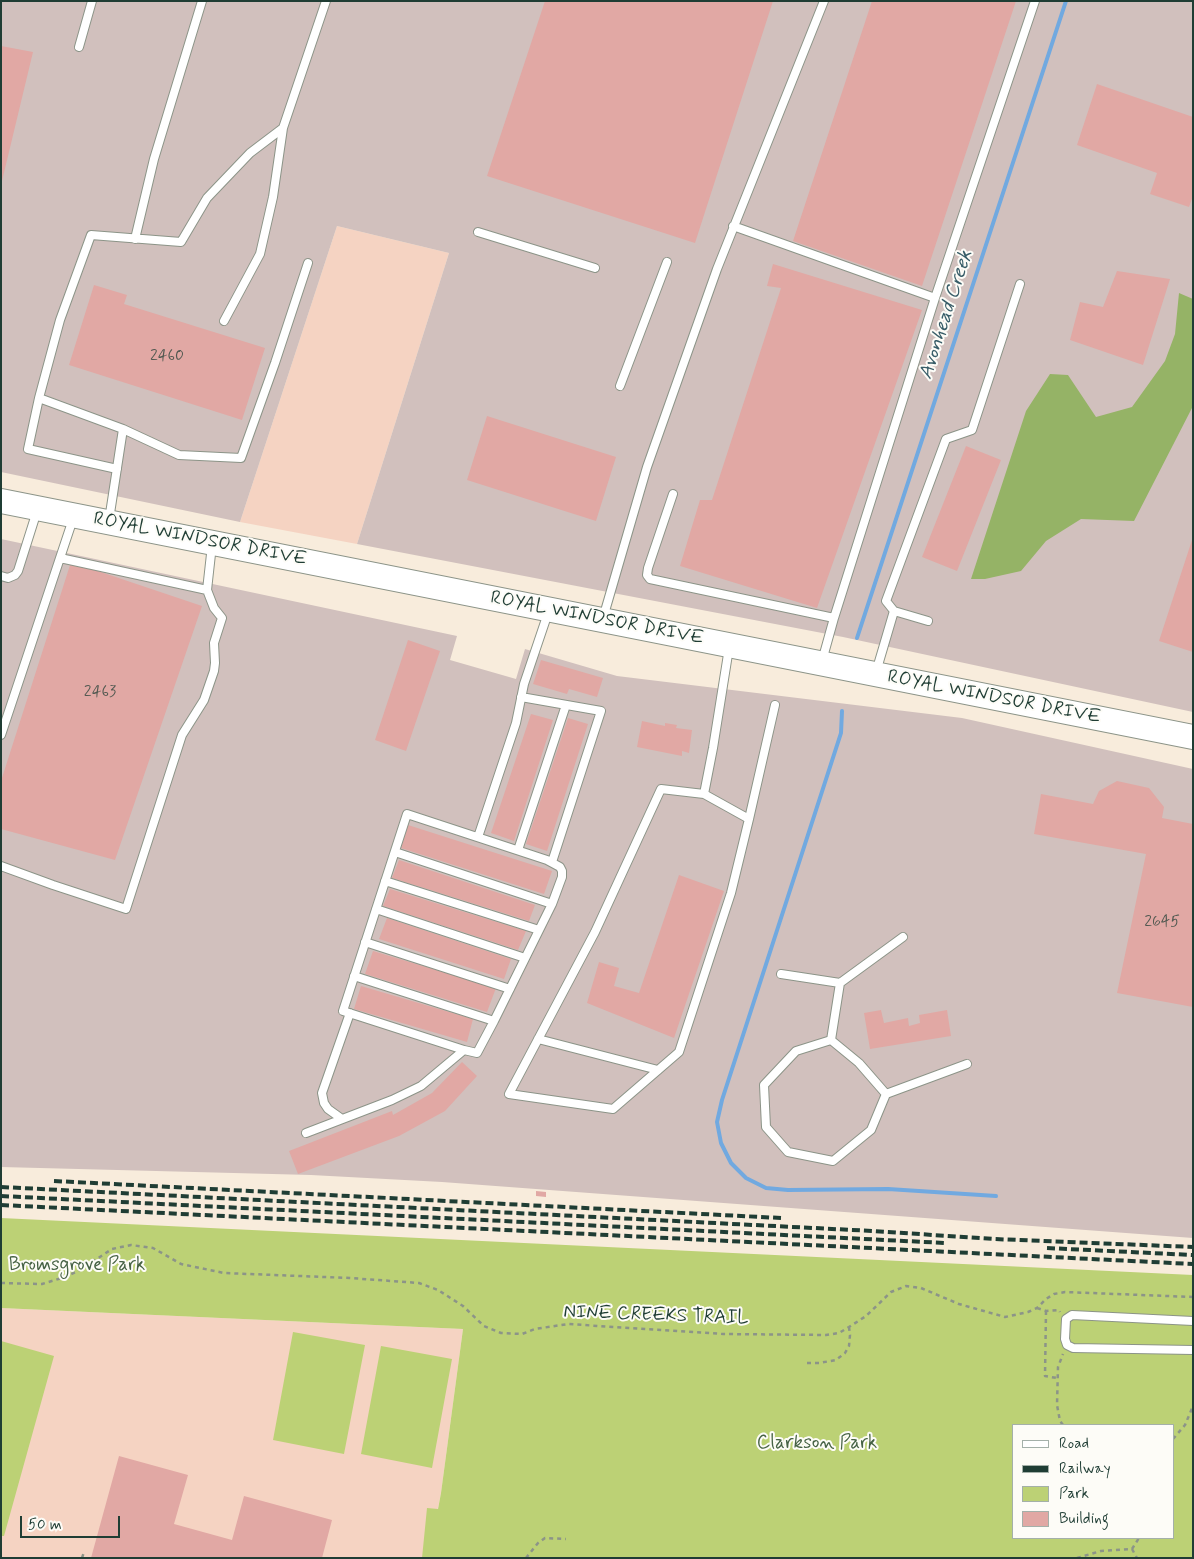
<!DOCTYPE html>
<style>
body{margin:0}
#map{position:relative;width:1194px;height:1559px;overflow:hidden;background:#f8ecdc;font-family:Mynerve,sans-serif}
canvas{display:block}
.frame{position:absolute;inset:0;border:2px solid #1f3d34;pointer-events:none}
.legend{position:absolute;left:1012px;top:1424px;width:162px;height:115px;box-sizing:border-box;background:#fdfcf7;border:1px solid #a4b0a9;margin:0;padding:6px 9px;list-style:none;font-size:15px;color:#1f3d34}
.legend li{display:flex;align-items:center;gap:10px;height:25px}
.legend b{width:25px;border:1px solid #a4b0a9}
.scale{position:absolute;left:20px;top:1516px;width:100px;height:22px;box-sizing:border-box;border:2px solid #1f3d34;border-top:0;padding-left:6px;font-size:15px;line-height:18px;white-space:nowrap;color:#1f3d34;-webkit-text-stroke:4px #fdfcf7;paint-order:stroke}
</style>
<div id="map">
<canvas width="1194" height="1559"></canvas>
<div class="frame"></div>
<ul class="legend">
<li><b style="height:6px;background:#fff"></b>Road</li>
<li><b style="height:6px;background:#1f3d34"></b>Railway</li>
<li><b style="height:14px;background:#bcd175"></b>Park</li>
<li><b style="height:14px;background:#e1a8a4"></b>Building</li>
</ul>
<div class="scale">50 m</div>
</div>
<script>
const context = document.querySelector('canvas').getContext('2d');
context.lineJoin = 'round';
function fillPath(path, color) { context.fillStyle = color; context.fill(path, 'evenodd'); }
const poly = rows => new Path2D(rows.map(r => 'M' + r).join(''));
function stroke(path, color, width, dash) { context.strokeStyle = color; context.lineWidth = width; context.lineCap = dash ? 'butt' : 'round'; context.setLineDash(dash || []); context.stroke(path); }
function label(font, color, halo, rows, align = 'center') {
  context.font = font + ' Mynerve,sans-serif'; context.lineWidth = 4; context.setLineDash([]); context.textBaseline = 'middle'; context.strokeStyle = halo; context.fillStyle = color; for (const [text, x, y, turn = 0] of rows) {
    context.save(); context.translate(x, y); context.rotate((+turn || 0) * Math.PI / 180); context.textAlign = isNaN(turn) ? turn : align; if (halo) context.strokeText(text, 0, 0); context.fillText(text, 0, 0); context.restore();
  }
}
fillPath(poly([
 [337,226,449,253,357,544,240,522],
 [1,1308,463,1329,441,1493,428,1558,1,1558]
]), '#f5d3c2');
fillPath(poly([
 [1,1,1193,1,1193,712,843,637,357,544,449,253,337,226,240,522,1,472],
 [1,539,457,636,450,660,516,679,525,649,617,676,962,718,1193,769,1193,1238,442,1182,311,1175,1,1167]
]), '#d1c0bd');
fillPath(poly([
 [1,1218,1193,1275,1193,1558,422,1558,427,1508,438,1509,441,1493,463,1329,1,1308],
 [1013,1425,1173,1425,1173,1538,1013,1538],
 [293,1332,365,1345,344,1454,273,1440],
 [1,1341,54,1356,4,1536,1,1536],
 [381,1346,452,1359,432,1468,361,1454]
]), '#bcd175');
fillPath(poly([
 [1179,293,1193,299,1193,406,1134,521,1081,519,1046,541,1021,571,985,579,971,579,1026,411,1050,374,1068,375,1096,417,1132,407,1165,361,1175,334]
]), '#95b366');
stroke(poly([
 [857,638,1066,1],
 [842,711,841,733,722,1100,717,1122,721,1143,731,1163,746,1178,766,1188,788,1190,888,1189,996,1196]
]), '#71a9e0', 4);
fillPath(poly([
 [545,1,773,1,695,243,487,176],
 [872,1,1016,1,922,286,793,241],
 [1,46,33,52,2,181,1,181],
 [1097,84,1193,117,1193,196,1189,207,1150,194,1157,173,1077,145],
 [773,264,922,310,817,608,680,566,700,500,712,500,781,288,767,286],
 [1117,271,1170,279,1143,365,1070,340,1080,302,1103,307],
 [94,285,127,295,124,304,265,348,242,420,69,365],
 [487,416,616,457,596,521,467,480],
 [966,446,1001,460,957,571,922,557],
 [1192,540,1193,540,1193,652,1159,641],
 [71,562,202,606,115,860,1,829,1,781],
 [408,640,440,651,406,751,375,740],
 [541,660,603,678,597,697,569,689,567,694,533,684],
 [531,714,553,720,514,841,491,833],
 [568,718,588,724,547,851,526,844],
 [642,721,665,726,665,723,677,725,676,728,692,730,689,753,682,751,682,756,637,747],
 [1117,781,1149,788,1164,807,1162,818,1193,824,1193,1007,1117,993,1146,854,1034,834,1041,794,1093,804,1099,791],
 [408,825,552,871,544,894,401,848],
 [399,860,535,905,529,921,392,878],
 [679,875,724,891,674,1038,587,1003,599,962,619,968,614,986,639,993],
 [390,889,526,931,518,950,383,906],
 [387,918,511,959,504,979,379,939],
 [373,951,496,988,487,1012,365,974],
 [361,986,473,1019,467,1042,354,1009],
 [881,1010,884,1023,908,1018,909,1026,920,1023,919,1015,947,1010,951,1036,870,1049,864,1013],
 [462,1062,477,1076,445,1111,399,1136,298,1174,289,1151,392,1111,393,1115,432,1093],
 [536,1191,546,1192,546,1197,536,1196],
 [119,1456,188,1475,174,1524,232,1540,244,1496,332,1520,322,1558,91,1558]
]), '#e1a8a4');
const lane = poly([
 [79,47,92,1],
 [733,226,935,298],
 [478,232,595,268],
 [135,239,154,159,202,1],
 [224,321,260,254,273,197,283,128],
 [620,386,667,262],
 [39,398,28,449,117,469],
 [123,429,179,455,241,458,275,363,308,263],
 [673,494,648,568,647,575,650,579,834,618],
 [109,520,123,429,39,398,60,320,91,235,181,242,207,198,250,153,283,128,326,1],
 [60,558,207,590],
 [1,576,8,578,15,575,18,571,37,511],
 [894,611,928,621],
 [603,618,647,467,717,269,824,1],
 [729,648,713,748,704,794,661,789,595,932,509,1094,613,1109,679,1052,731,893,749,819,775,705],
 [822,661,834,618,935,298,1035,1],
 [876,672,894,611,886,601,946,439,972,430,1020,284],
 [521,697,601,711,552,862],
 [1,735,73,519],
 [704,794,749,819],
 [478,837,516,723,524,684,548,613],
 [518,850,566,705],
 [395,852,552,904],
 [1,866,53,885,126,909,182,735,204,700,214,671,215,663,214,643,222,618,214,608,207,590,212,545],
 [385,881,539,930],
 [376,909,525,958],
 [903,937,840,983,831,1040,796,1051,764,1085,766,1127,788,1152,833,1161,871,1130,886,1094,967,1064],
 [365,942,510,989],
 [781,974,840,983],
 [354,976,494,1021],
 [538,1039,658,1070],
 [831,1040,859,1063,886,1094],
 [342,1119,328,1109,324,1103,322,1093,350,1013],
 [306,1133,392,1100,421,1086,464,1050,477,1053,494,1021,552,904,562,877,562,871,560,867,547,860,407,814,343,1011,464,1050],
 [1193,1321,1072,1315,1066,1319,1065,1339,1067,1345,1073,1348,1193,1350]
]);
const primary = poly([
 [1,501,1193,737]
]);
stroke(lane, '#8c9488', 10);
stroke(primary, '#8c9488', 26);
stroke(poly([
 [1,1283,42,1284,65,1277,80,1270,112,1249,131,1245,153,1248,181,1264,224,1273,350,1278,419,1283,438,1290,463,1306,484,1326,501,1333,522,1334,535,1329,568,1324,723,1334,826,1335,839,1333,849,1327,866,1316,891,1292,906,1286,921,1288,959,1304,1005,1317,1028,1312,1037,1308,1046,1299,1054,1294,1065,1292,1193,1297],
 [1037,1308,1046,1311,1059,1310,1060,1312],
 [1046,1311,1045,1376,1057,1378],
 [807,1363,819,1363,836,1360,845,1353,849,1346,850,1335,849,1327],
 [1063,1425,1060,1421,1057,1405,1058,1367,1063,1354],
 [1173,1439,1185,1425,1193,1406],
 [1132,1549,1137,1558],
 [82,1558,84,1552],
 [526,1558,538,1543,545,1538,566,1539],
 [1077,1558,1101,1551,1132,1549,1139,1538]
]), '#8c9488', 2.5, [4, 4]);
stroke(lane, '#fff', 8);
stroke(primary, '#fff', 24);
stroke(poly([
 [54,1181,781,1218],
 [1,1187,873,1231,994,1239,1193,1247],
 [1,1196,945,1243],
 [1,1205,1193,1264],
 [1047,1248,1193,1255]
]), '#1f3d34', 4, [8, 4]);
label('16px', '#505850', null, [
 ["2460",167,357],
 ["2463",100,693],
 ["2645",1162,923]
]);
label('19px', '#1f3d34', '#fdfcf7', [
 ["ROYAL WINDSOR DRIVE",200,540,11],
 ["ROYAL WINDSOR DRIVE",597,619,11],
 ["ROYAL WINDSOR DRIVE",994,698,11],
 ["NINE CREEKS TRAIL",656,1316,2]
]);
label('19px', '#466244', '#fdfcf7', [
 ["Bromsgrove Park",77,1266],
 ["Clarkson Park",817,1444]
]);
label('italic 20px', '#385d68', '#fdfcf7', [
 ["Avonhead Creek",947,315,-72]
]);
</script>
